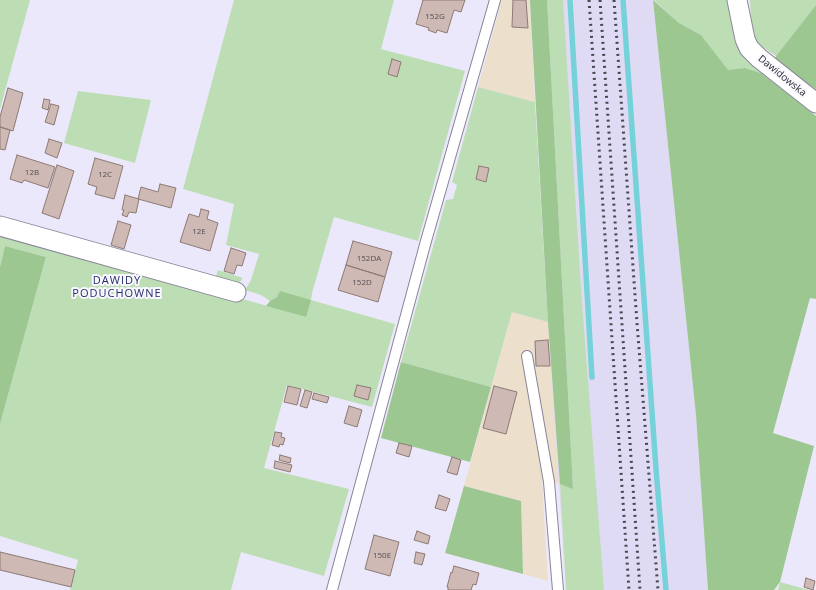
<!DOCTYPE html>
<style>
body{margin:0}
canvas{display:block;background:#ece8fb}
</style>
<canvas width="816" height="590"></canvas>
<script>
const context = document.querySelector('canvas').getContext('2d');
context.lineJoin = 'round';
function fillPath(path, color) { context.fillStyle = color; context.fill(path, 'evenodd'); }
const poly = rows => new Path2D(rows.map(r => 'M' + r).join(''));
function stroke(path, color, width, dash) { context.strokeStyle = color; context.lineWidth = width; context.lineCap = dash ? 'butt' : 'round'; context.setLineDash(dash || []); context.stroke(path); }
function label(font, color, halo, rows, align = 'center') {
  context.font = font + ' "Open Sans",sans-serif'; context.lineWidth = 4; context.setLineDash([]); context.textBaseline = 'middle'; context.strokeStyle = halo; context.fillStyle = color; for (const [text, x, y, turn = 0] of rows) {
    context.save(); context.translate(x, y); context.rotate((+turn || 0) * Math.PI / 180); context.textAlign = isNaN(turn) ? turn : align; if (halo) context.strokeText(text, 0, 0); context.fillText(text, 0, 0); context.restore();
  }
}
fillPath(poly([
 [502,0,530,0,535,102,478,87],
 [512,312,548,322,560,484,542,480,548,581,523,574,521,501,464,486]
]), '#ecdfcc');
fillPath(poly([
 [530,0,653,0,696,415,708,590,566,590,548,322]
]), '#e0dbf5');
fillPath(poly([
 [0,0,30,0,0,109],
 [234,0,394,0,381,49,465,71,418,241,334,217,312,293,311,300,395,324,372,407,287,385,264,468,349,489,324,576,241,552,231,590,70,590,78,560,0,536,0,424,46,257,5,246,0,267,0,230,306,317,277,297,270,301,261,295,245,290,251,280,259,254,226,245,234,204,183,189],
 [547,0,563,0,581,289,604,590,566,590,560,484,573,488],
 [654,0,729,0,730,13,741,50,761,73,745,68,728,71,701,35,679,23],
 [750,0,816,0,816,5,776,56,752,40],
 [478,87,535,102,548,322,512,312,491,387,401,362,446,200,453,199,457,185,452,182],
 [78,91,151,100,135,163,64,143],
 [218,270,243,278,238,285,215,279],
 [780,582,809,590,778,590]
]), '#bddeb4');
fillPath(poly([
 [530,0,547,0,573,489,560,484,548,322],
 [653,0,679,23,701,35,728,70,745,68,761,73,816,116,816,299,810,298,773,433,814,446,780,582,774,590,708,590,696,415],
 [816,5,816,89,774,61,776,56],
 [5,246,46,257,0,424,0,267],
 [280,291,311,300,306,317,266,306,270,301,277,297],
 [401,362,491,387,470,462,381,438],
 [464,486,521,501,523,574,445,553]
]), '#9cc790');
stroke(poly([
 [570,0,592,377],
 [623,0,656,469,666,590]
]), '#76d2d9', 5.5);
const building = poly([
 [423,0,465,0,461,12,454,10,447,33,437,30,436,33,428,30,429,28,416,24,423,0],
 [513,0,526,0,528,28,512,27,513,0],
 [392,59,401,62,397,77,388,74,392,59],
 [8,88,23,93,13,131,0,127,0,117,8,88],
 [44,99,50,100,48,110,42,108,44,99],
 [51,104,59,106,54,125,45,122,51,104],
 [0,127,10,130,5,150,0,149,0,127],
 [49,139,62,143,57,158,45,153,49,139],
 [17,155,55,167,48,188,24,180,22,183,10,179,17,155],
 [95,158,123,166,114,199,95,194,97,187,88,184,95,158],
 [57,165,74,171,59,219,42,213,57,165],
 [479,166,489,168,486,182,476,179,479,166],
 [160,184,176,188,171,208,138,199,141,187,158,192,160,184],
 [125,195,139,199,136,213,129,212,127,217,122,215,124,210,122,210,125,195],
 [201,209,209,211,207,219,218,223,210,251,180,242,189,214,199,217,201,209],
 [118,221,131,225,124,249,111,245,118,221],
 [353,241,392,252,385,277,346,265,353,241],
 [231,248,246,253,242,266,237,265,234,274,224,271,231,248],
 [346,265,385,277,378,302,338,290,346,265],
 [548,340,550,366,536,366,535,341,548,340],
 [357,385,371,388,368,400,354,396,357,385],
 [288,386,301,389,297,405,284,402,288,386],
 [494,386,517,392,506,434,483,428,494,386],
 [305,390,312,392,307,408,300,406,305,390],
 [314,393,329,397,327,403,312,399,314,393],
 [349,406,362,410,357,427,344,423,349,406],
 [275,432,282,433,281,437,285,438,283,445,280,444,279,447,272,445,275,432],
 [399,443,412,446,409,457,396,453,399,443],
 [280,455,291,458,290,463,279,460,280,455],
 [452,457,461,460,457,475,447,472,452,457],
 [275,461,292,465,290,472,274,468,275,461],
 [439,495,450,499,446,511,435,508,439,495],
 [417,531,430,536,428,544,414,540,417,531],
 [374,535,399,542,390,576,365,569,374,535],
 [0,552,75,570,71,587,0,570,0,552],
 [416,552,425,554,422,565,414,563,416,552],
 [454,566,479,573,476,585,473,584,471,590,448,590,448,587,447,587,451,572,452,573,454,566],
 [806,578,815,581,813,590,804,587,806,578]
]);
fillPath(building, '#ceb9b4');
stroke(building, '#8d7a75', 1);
const service = poly([
 [527,356,549,482,558,590],
 [332,590,426,241,495,0]
]);
const minor = poly([
 [737,0,745,39,749,48,759,58,816,103],
 [0,226,236,292]
]);
stroke(service, '#8a8698', 12);
stroke(minor, '#8a8698', 21);
stroke(service, '#fff', 10);
stroke(minor, '#fff', 19);
stroke(poly([
 [589,0,629,590],
 [600,0,640,590],
 [614,0,637,323,658,590]
]), '#494851', 3, [2, 4]);
label('8px', '#544e52', null, [
 ["152G",435,17],
 ["12B",32,173],
 ["12C",105,175],
 ["12E",199,232],
 ["152DA",369,259],
 ["152D",362,283],
 ["150E",382,556]
]);
label('10px', '#2c2b32', '#f9f7ff', [
 ["Dawidowska",782,76,39]
]);
context.letterSpacing = '1px';
label('11px', '#232d66', '#f9f7ff', [
 ["DAWIDY",117,281],
 ["PODUCHOWNE",117,294]
]);
context.letterSpacing = '0px';
</script>
